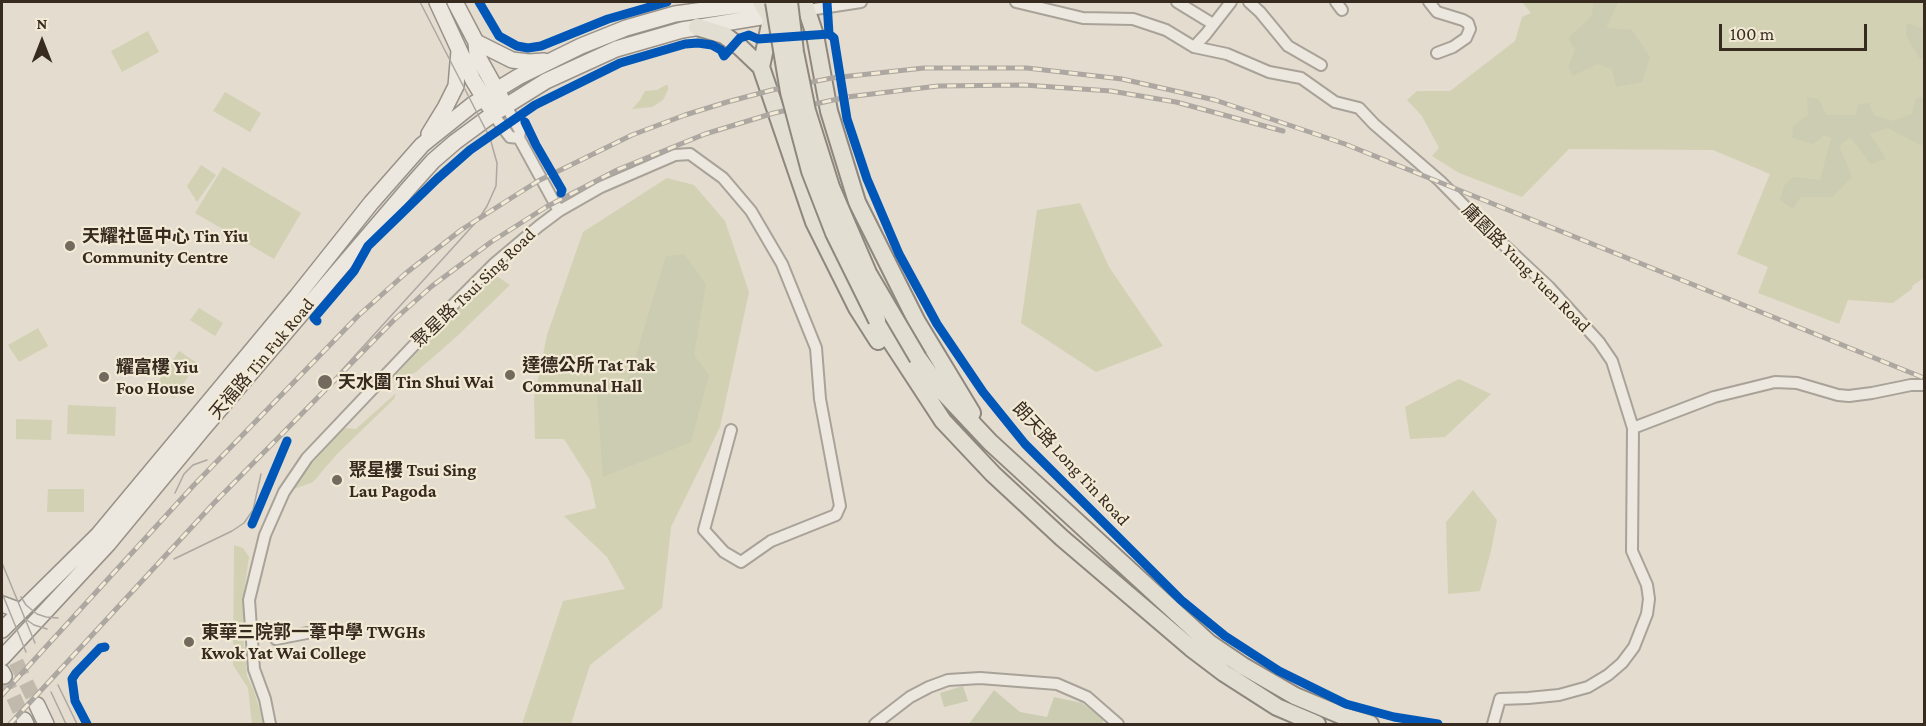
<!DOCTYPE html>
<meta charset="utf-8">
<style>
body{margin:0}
#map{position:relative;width:1926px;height:726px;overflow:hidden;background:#e3dccf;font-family:"Crimson Pro",serif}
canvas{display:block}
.frame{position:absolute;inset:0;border:3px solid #372b20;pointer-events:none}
.north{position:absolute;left:12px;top:12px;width:60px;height:60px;-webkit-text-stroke:4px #f3ead6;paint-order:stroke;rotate:0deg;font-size:16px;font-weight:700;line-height:24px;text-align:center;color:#372b20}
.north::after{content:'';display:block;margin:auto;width:21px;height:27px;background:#372b20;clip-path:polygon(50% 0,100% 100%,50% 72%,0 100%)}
.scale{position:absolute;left:1719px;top:24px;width:148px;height:27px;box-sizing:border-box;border:3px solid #372b20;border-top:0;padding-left:8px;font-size:18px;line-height:21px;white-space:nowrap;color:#372b20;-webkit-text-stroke:4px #f3ead6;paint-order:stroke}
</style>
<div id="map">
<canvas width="1926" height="726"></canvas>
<div class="frame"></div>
<div class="north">N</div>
<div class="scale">100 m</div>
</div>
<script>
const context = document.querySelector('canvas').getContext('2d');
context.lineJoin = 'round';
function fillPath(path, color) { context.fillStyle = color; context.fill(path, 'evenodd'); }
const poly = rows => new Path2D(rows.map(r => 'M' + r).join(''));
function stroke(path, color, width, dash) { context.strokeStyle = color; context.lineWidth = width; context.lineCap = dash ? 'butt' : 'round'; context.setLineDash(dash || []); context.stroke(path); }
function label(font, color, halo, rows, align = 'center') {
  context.font = font + ' "Crimson Pro","Noto Sans TC",serif'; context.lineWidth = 4.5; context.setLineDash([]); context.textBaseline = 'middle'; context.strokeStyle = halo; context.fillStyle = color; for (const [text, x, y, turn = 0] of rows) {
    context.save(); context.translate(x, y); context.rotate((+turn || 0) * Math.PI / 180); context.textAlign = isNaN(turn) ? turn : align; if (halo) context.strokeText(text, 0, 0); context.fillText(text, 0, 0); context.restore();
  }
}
fillPath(poly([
 [1522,2,1924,2,1924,278,1912,286,1913,288,1893,303,1848,300,1839,324,1758,293,1768,267,1737,254,1770,174,1713,150,1569,149,1522,197,1459,173,1432,156,1439,148,1422,116,1407,100,1417,91,1450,91,1515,41,1522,17,1531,13],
 [148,31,159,52,122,72,111,51],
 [666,85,668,85,668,90,663,100,652,107,632,109,640,100,645,91,657,90],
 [225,92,261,113,250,132,213,111],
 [201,165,216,175,197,202,187,186],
 [223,167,301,213,274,259,195,213],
 [667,178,694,185,725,221,749,292,720,427,671,527,662,608,590,665,571,724,522,724,563,601,625,589,607,557,564,516,596,508,590,480,564,439,535,439,534,399,547,335,583,232],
 [1080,203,1109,267,1163,346,1096,372,1021,323,1037,210],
 [492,273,510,285,455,338,416,372,385,386],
 [199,308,223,323,215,336,190,320],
 [38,328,48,346,19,362,8,345],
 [179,351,197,363,174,398,156,385],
 [1459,379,1491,394,1445,437,1410,439,1405,407],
 [396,393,394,399,337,454,313,482,294,489,307,469,344,428,356,429],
 [68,405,116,407,115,436,67,434],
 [16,419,52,420,51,440,16,439],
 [48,489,84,489,84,512,47,512],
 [1473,490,1497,520,1491,551,1480,591,1448,594,1446,522],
 [234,545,243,548,249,557,243,598,244,645,247,676,254,691,264,724,252,724,248,688,233,665]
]), '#d2d1b3');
fillPath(poly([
 [1593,2,1621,2,1618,3,1606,28,1632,30,1650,57,1642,82,1616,87,1612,69,1597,64,1573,76,1568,67,1575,50,1568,38,1592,16],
 [1907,23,1924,29,1924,57,1920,59,1906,36],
 [1807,97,1819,99,1826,115,1855,115,1859,104,1869,103,1874,115,1892,121,1912,114,1915,99,1921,97,1924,100,1924,144,1920,145,1888,128,1870,134,1886,159,1871,164,1850,137,1839,146,1852,177,1832,197,1801,197,1793,209,1780,200,1784,186,1793,177,1820,180,1831,138,1824,135,1813,144,1792,138,1793,126,1808,115],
 [684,254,706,284,694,355,709,375,691,442,603,477,597,396,628,381,666,256],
 [963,686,968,701,944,707,940,693],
 [994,690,1020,712,1047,717,1054,697,1082,703,1103,719,1103,724,969,724]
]), '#ccccb2');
stroke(poly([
 [16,662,37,705],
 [4,676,24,720]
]), '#c1b9ac', 15, [15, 8]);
const street = poly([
 [1016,2,1083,18,1133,19,1166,30,1194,47,1227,54,1269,72,1301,78,1335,102,1359,108,1374,124,1440,181,1488,230,1549,287,1599,342,1612,361,1633,428,1632,551,1647,585,1649,599,1647,614,1634,647,1622,663,1608,675,1588,687,1559,695,1528,698,1500,699,1493,724],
 [1177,2,1213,24],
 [1249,2,1260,12,1288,46,1321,65],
 [1336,2,1342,10],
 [1429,2,1437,12,1463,20,1468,23,1470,29,1466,38,1453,47,1437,53],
 [802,11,861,2],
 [1194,47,1206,34,1231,2],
 [506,106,520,131,519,138,559,211],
 [493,114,510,137,519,138],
 [1633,428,1714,397,1775,382,1797,383,1838,395,1849,396,1872,393,1911,385,1924,385],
 [250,627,271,630,276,639,307,633],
 [270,724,265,699,254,669,249,600,265,535,284,492,307,458,435,323,495,263,539,226,559,211,601,187,675,155,690,154,723,178,751,211,782,264,816,348,820,399,840,506,836,515,771,541,741,562,724,552,704,530,731,430],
 [875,724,910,697,929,687,948,680,980,678,1057,684,1087,697,1118,724]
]);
const secondary = poly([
 [437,2,473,80,489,106],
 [455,2,476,42,477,55,501,98],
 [476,42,512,60,529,62,544,61],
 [429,134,445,108,456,86,459,51],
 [2,604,21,611],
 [2,630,98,535,297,296,371,203,422,145,472,105,518,77,581,46,626,28,675,14,762,2],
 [2,658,108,544,202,430,408,189,433,161,455,142,493,114,546,81,616,49,682,30,779,14],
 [2,672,4,676],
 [37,705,46,724],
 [24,720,26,724]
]);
const primary = poly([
 [761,2,769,15],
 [804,2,815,35,829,111,857,202,917,322,972,413],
 [697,27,724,35,740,47,761,67,814,222,857,308,878,341],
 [761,67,772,15,777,5],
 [877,320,943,421,993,474,1062,538,1191,648,1224,673,1277,707,1317,724],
 [918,358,942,391,990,442,1209,643,1243,666,1295,696,1343,716,1370,724]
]);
stroke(street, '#a8a298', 14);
stroke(secondary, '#989188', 18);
stroke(primary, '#8e877f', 20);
stroke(street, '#ece8e0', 10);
stroke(secondary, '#ece8e0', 15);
stroke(primary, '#e3ded2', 16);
stroke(poly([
 [340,372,478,220,487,206,496,186,497,163,490,138,420,2],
 [175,493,184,474,193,465,207,460],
 [174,559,232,531,244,523,253,510,261,474],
 [2,563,35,643],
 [2,593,26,652],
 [21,597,26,605,37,614,46,617,58,618],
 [24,618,34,625,47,629],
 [58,685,77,724],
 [51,692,66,724]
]), '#aca7a0', 1.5);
const rail = poly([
 [2,695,194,485,358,316,406,273,461,230,538,181,632,135,685,115,727,102,772,90,832,78,924,68,1027,68,1122,79,1215,100,1345,144,1924,378],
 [10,724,214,503,394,320,432,286,491,242,546,207,617,170,705,134,774,113,847,97,938,86,1024,85,1111,91,1176,102,1283,131]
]);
stroke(rail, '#aca7a0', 5);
stroke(rail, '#f3ead6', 3, [9]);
const primaryBridge = poly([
 [774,2,789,92,810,171,834,233,877,320],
 [789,2,795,52,807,111,831,187,868,273,918,358]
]);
stroke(primaryBridge, '#8e877f', 20, []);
stroke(primaryBridge, '#e3ded2', 16);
stroke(poly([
 [479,2,499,36,517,46,528,48,541,46,608,19,667,2],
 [827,2,829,34,834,38,847,119,867,179,899,254,937,324,983,392,1025,444,1181,600,1225,636,1279,671,1346,704,1394,717,1438,724],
 [525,122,536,145,562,190,561,193],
 [317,321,314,318,354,271,368,246,437,179,470,150,535,105,620,63,685,44,698,43,712,45,721,50,724,56,740,38,749,35,758,39,829,34],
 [252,524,287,441],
 [87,724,75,701,72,679,76,673,100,648,105,647]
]), '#0057b8', 9);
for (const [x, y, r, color] of [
 [70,246,6,"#73695d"],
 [510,375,6,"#73695d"],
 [104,377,6,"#73695d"],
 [325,382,8,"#73695d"],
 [337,480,6,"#73695d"],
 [189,642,6,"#73695d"]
]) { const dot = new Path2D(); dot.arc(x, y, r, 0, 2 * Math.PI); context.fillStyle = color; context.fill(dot); stroke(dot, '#f3ead6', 2); }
label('bold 18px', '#372b20', '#f3ead6', [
 ["天耀社區中心 Tin Yiu",82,236],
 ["Community Centre",82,257],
 ["達德公所 Tat Tak",522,365],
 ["Communal Hall",522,386],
 ["耀富樓 Yiu",116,367],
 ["Foo House",116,388],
 ["天水圍 Tin Shui Wai",338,382],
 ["聚星樓 Tsui Sing",349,470],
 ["Lau Pagoda",349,491],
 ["東華三院郭一葦中學 TWGHs",201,632],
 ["Kwok Yat Wai College",201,653]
], 'left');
label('18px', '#372b20', '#f3ead6', [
 ["庸園路 Yung Yuen Road",1526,268,45],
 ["聚星路 Tsui Sing Road",474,288,-44],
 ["天福路 Tin Fuk Road",262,359,-50],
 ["朗天路 Long Tin Road",1071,464,47]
]);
</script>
